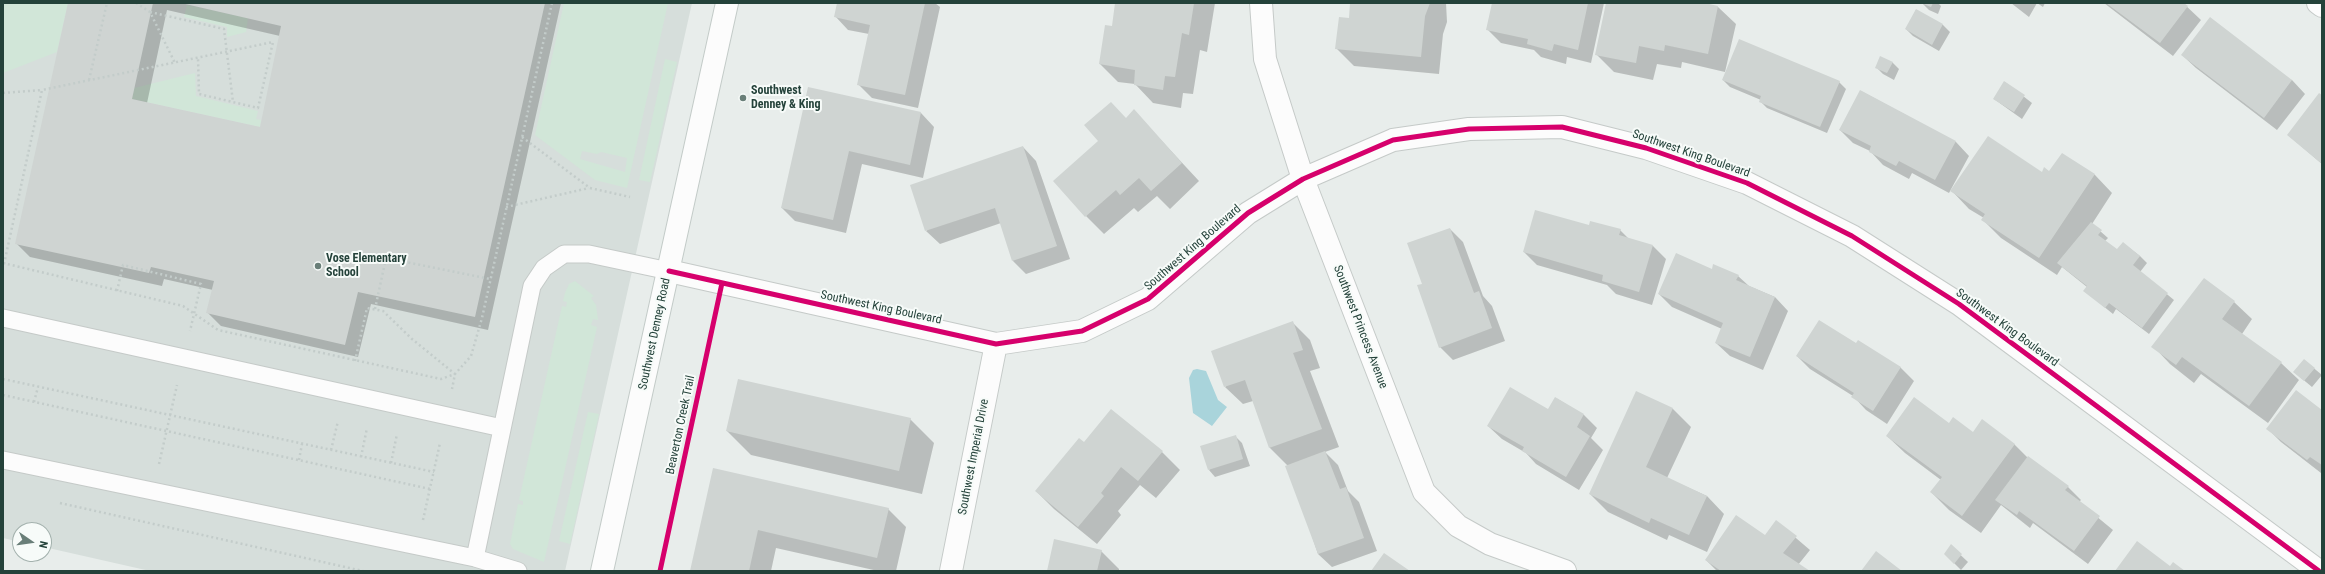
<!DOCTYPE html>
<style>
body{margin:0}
#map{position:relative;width:2325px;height:574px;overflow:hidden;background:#e8edeb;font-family:"Roboto Condensed",sans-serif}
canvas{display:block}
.frame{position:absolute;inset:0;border:4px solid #24423a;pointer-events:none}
.north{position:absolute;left:12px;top:522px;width:40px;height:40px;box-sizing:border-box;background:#f7fbf9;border:1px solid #a3b1ad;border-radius:50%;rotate:103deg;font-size:11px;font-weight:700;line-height:16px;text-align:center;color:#24423a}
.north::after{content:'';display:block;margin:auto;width:14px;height:18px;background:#697e78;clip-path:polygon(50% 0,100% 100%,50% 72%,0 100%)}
</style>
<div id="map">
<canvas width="2325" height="574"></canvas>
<div class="frame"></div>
<div class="north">N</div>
</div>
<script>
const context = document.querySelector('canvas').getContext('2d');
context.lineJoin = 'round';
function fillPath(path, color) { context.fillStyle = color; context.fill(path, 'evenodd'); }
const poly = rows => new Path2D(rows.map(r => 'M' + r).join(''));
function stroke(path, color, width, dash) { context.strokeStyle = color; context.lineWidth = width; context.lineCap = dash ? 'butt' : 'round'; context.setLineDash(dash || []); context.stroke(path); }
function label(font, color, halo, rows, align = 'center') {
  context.font = font + ' "Roboto Condensed",sans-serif'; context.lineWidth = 4; context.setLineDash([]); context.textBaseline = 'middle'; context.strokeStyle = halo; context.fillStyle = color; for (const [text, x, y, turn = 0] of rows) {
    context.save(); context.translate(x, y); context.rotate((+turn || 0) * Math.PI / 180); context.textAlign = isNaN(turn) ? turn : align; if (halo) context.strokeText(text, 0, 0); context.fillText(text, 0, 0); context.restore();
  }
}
fillPath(poly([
 [3,3,692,3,565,571,150,571,44,547,44,530,20,530,20,542,3,538]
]), '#d6dedb');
fillPath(poly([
 [3,3,68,3,57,52,3,73],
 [564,3,668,3,627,188,595,180,535,135],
 [582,151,597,154,601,152,627,158,625,172,580,159],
 [187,5,248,18,246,32,227,37,227,27,184,17],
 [665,59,677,62,650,182,639,180],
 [195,73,196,96,258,111,256,119,261,120,260,127,132,99,134,88],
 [575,281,594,296,591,298,596,305,598,320,593,319,591,325,597,327,544,562,513,549,510,544,518,504,523,505,523,501,519,500,562,306,566,307,567,302,563,301,565,293,569,284],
 [588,412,599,414,570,544,559,541]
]), '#d1e6d8');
fillPath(poly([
 [1197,369,1206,371,1218,400,1227,407,1212,426,1193,413,1189,378,1193,370]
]), '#a9d4db');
fillPath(poly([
 [69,3,561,3,488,330,371,304,358,357,221,326,208,313,213,290,164,279,162,286,30,257,17,244],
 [167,10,280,36,261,128,147,103],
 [838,3,935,3,940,7,918,108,872,98,858,84,869,34,848,30,835,16],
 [1116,3,1215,3,1207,52,1200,50,1193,94,1183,93,1181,108,1153,103,1135,84,1118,82,1100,64,1113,27],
 [1351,3,1446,3,1447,22,1443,34,1439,74,1354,66,1336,48,1350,19],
 [1493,3,1604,3,1591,63,1567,57,1566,64,1541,57,1534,50,1501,43,1488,30],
 [1607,3,1700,3,1718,7,1736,24,1725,72,1682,62,1681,68,1657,64,1653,80,1614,72,1596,54],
 [1922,3,1938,3,1941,6,1938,14,1929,10],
 [2011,3,2045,3,2043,7,2037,3,2029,17],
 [2104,3,2183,3,2201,20,2173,56],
 [1916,10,1943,25,1950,32,1939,51,1913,36,1906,29],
 [2182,55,2292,80,2305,94,2277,130,2196,68],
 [1892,62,1899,69,1894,80,1883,74,1876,67],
 [1723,80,1839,82,1846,89,1827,133,1767,108,1760,101,1761,100,1730,87],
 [2005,82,2032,103,2022,119,1994,99],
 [809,88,921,113,934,127,923,178,862,164,846,233,795,221,782,208],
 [1861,91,1956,142,1969,156,1949,193,1912,173,1909,179,1883,165,1870,151,1853,143,1840,130],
 [2322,97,2322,164,2288,135],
 [1134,111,1199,181,1170,209,1157,196,1138,212,1134,208,1104,234,1086,216],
 [1023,147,1036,161,1070,259,1026,274,1013,261,1001,223,940,244,926,231],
 [2062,154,2095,175,2112,193,2092,224,2108,238,2105,241,2117,250,2123,243,2140,256,2147,263,2140,272,2174,300,2149,334,2116,309,2113,314,2092,297,2087,287,2062,267,2057,275,2001,238,1983,220,1984,218,1969,209,1952,191,2050,173],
 [1589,226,1620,230,1629,239,1653,246,1666,259,1652,305,1616,294,1607,285,1537,265,1524,252],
 [1450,229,1463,242,1483,296,1492,306,1505,341,1453,360,1440,347,1424,285],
 [1712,270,1738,276,1749,286,1775,297,1788,311,1763,370,1730,356,1716,343,1722,329,1672,307,1659,294],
 [2234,302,2252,319,2242,334,2281,363,2299,380,2268,423,2201,374,2194,383,2170,364,2153,346],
 [1292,322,1310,340,1320,368,1310,371,1339,447,1325,452,1338,465,1348,491,1359,502,1377,551,1332,567,1318,554,1288,466,1270,448,1253,401,1243,404,1225,387],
 [1856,345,1900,367,1914,381,1887,424,1866,410,1853,396,1810,369,1797,356],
 [2304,360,2322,375,2312,387,2294,372],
 [1637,393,1673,409,1691,427,1667,478,1707,496,1724,514,1707,552,1669,535,1667,540,1608,512,1590,494],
 [1556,398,1584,415,1597,428,1591,438,1603,450,1579,490,1536,464,1526,453,1502,439,1488,426,1548,411],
 [1111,410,1162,452,1180,470,1156,498,1140,485,1118,511,1121,515,1097,544,1054,509,1036,491,1084,444],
 [2322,411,2322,472,2321,473,2281,442,2268,429],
 [910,419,934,443,922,494,751,455,727,431],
 [1949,425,1973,434,2014,444,2028,458,2068,487,2081,500,2079,502,2113,530,2088,564,2033,523,2030,528,2001,505,1981,533,1949,510,1931,492,1941,480,1905,453,1887,436],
 [1235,436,1242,443,1250,466,1215,477,1209,470],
 [714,469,888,509,906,527,896,571,878,571,776,548,771,571,691,571],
 [1776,521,1810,550,1798,565,1808,571,1717,571,1706,560,1765,536],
 [1951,546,1968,562,1961,570,1945,554],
 [1101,551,1119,569,1119,571,1048,571]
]), '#0003');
fillPath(poly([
 [68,3,153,3,132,99,260,127,281,26,181,3,545,3,475,317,358,292,345,345,206,313,214,281,151,267,149,273,15,244],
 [837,3,925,3,905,95,857,85,870,25,834,17],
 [1115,3,1194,3,1189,35,1182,33,1175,77,1165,76,1163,90,1134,85,1135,70,1099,64,1105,25,1112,26],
 [1350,3,1430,3,1425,16,1421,57,1335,49,1339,17,1349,18],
 [1492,3,1588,3,1578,50,1554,44,1552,51,1527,44,1528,39,1486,30],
 [1606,3,1705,3,1718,6,1708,54,1665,45,1664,51,1639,46,1636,63,1595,55],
 [1921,3,1933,3,1931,7],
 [2106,3,2184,3,2188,6,2160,43],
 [1916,9,1943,24,1932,45,1905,29],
 [2210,17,2292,80,2264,118,2181,55],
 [1739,39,1840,81,1820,127,1759,102,1761,96,1722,80],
 [1880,56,1893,62,1887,73,1875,68],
 [2004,81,2025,95,2014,112,1993,99],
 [808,87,921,112,910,165,849,151,833,220,781,208],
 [1860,90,1956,141,1935,180,1899,161,1896,166,1869,152,1871,146,1839,130],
 [2319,93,2322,95,2322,164,2287,135],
 [1111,102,1126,118,1134,109,1182,163,1151,191,1139,178,1120,195,1116,190,1085,217,1053,181,1098,141,1084,125],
 [1988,136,2042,172,2044,167,2049,171,2062,153,2095,174,2039,258,1981,220,1985,214,1950,191],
 [1023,146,1057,246,1012,261,995,208,925,231,910,185],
 [1535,210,1589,225,1590,221,1621,229,1619,235,1653,245,1639,292,1602,281,1603,275,1523,252],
 [2091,222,2102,230,2098,235,2117,249,2123,242,2140,256,2133,265,2168,293,2142,328,2109,303,2105,308,2083,291,2087,286,2057,263],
 [1450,228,1474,293,1479,291,1492,328,1439,348,1417,285,1422,284,1407,243],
 [1676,253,1712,269,1713,264,1739,275,1736,280,1775,297,1750,357,1715,343,1723,323,1658,294],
 [2204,278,2235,301,2222,319,2282,362,2249,406,2182,357,2176,365,2151,347],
 [1819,320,1856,343,1858,340,1901,367,1873,411,1851,397,1854,393,1796,356],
 [1293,321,1303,350,1293,353,1322,429,1269,448,1245,380,1224,387,1211,351],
 [2304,359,2315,368,2304,381,2293,372],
 [738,379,911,418,899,471,726,431],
 [1510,387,1548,409,1555,397,1584,414,1577,427,1590,436,1566,477,1522,451,1524,447,1487,426],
 [2296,390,2322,410,2322,465,2310,457,2307,460,2266,429],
 [1636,391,1673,408,1646,467,1707,496,1689,535,1651,518,1649,523,1589,494],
 [1914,397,1949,423,1953,417,1973,432,1982,419,2015,444,1962,516,1930,492,1942,477,1886,436],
 [1111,409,1163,451,1138,481,1121,467,1101,493,1104,496,1078,527,1035,491,1079,438,1084,442],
 [1236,435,1243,459,1208,470,1200,446],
 [1325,451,1340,489,1346,487,1364,538,1318,554,1285,466],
 [2028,456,2069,486,2065,490,2100,516,2074,551,2019,511,2017,515,1995,500],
 [713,468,889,508,877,558,758,530,749,571,690,571],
 [1736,515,1765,535,1776,520,1797,536,1783,553,1810,571,1721,571,1705,560],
 [1054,539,1102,550,1097,571,1047,571],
 [2137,541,2170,566,2173,562,2185,571,2115,571],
 [1951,544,1962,554,1954,564,1944,554],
 [1876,551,1902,571,1861,571],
 [1384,553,1410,571,1371,571]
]), '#cfd4d2');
const lane = poly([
 [3,318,502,428],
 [3,460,475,558,518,571],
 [475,558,532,286,544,268,564,254,589,254,669,271]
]);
const street = poly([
 [1261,3,1265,59,1303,179,1424,492,1458,526,1490,544,1565,571],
 [2318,3,2322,6],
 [669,271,996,344,1082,331,1148,299,1248,213,1303,179,1393,140,1469,129,1562,127,1646,148,1747,183,1852,236,1959,304,2319,571],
 [951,571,996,344]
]);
const secondary = poly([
 [602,571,727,3]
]);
stroke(lane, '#c5cac8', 19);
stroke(street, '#c5cac8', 24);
stroke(secondary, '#c3cbc8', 24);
stroke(poly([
 [136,3,150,12,175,63],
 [150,12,224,29,233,102],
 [89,80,107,3],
 [3,93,42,90],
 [522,137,590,188,630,197],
 [506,207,589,188],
 [3,263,183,306,218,330,441,379,455,374,471,356,482,318,552,3],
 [4,264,42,90,273,42,258,108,199,94,198,58],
 [117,291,123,265,201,284,190,331],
 [375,309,386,258,490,279],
 [355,361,367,308,383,311,412,339,455,374,452,389],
 [3,379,434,472],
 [3,395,430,489],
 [34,402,38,387],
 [331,450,338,421],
 [361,457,367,428],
 [299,460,302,444],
 [391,463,397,434],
 [159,464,177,385],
 [60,503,363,571],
 [423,520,440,443]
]), '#c3ccca', 2.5, [2, 3]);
stroke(lane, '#fcfcfc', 17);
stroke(street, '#fcfcfc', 22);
stroke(secondary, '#fcfcfc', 22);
stroke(poly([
 [669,271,996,344,1082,331,1148,299,1248,213,1303,179,1393,140,1469,129,1562,127,1646,148,1747,183,1852,236,1959,304,2319,571],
 [660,571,722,283]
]), '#d6006c', 5);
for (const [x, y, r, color] of [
 [743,98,4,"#697e78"],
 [318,266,4,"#697e78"]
]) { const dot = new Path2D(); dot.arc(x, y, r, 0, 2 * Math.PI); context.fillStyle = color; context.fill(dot); stroke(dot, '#f7fbf9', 1.5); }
label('bold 12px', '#24423a', '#f7fbf9', [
 ["Southwest",751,91],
 ["Denney & King",751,105],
 ["Vose Elementary",326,259],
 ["School",326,273]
], 'left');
label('12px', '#24423a', '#f7fbf9', [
 ["Southwest King Boulevard",1691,154,19],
 ["Southwest King Boulevard",1193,248,-41],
 ["Southwest King Boulevard",881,308,12],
 ["Southwest Princess Avenue",1360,327,69],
 ["Southwest King Boulevard",2007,328,36],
 ["Southwest Denney Road",655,334,-78],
 ["Beaverton Creek Trail",681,425,-78],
 ["Southwest Imperial Drive",974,457,-79]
]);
</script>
